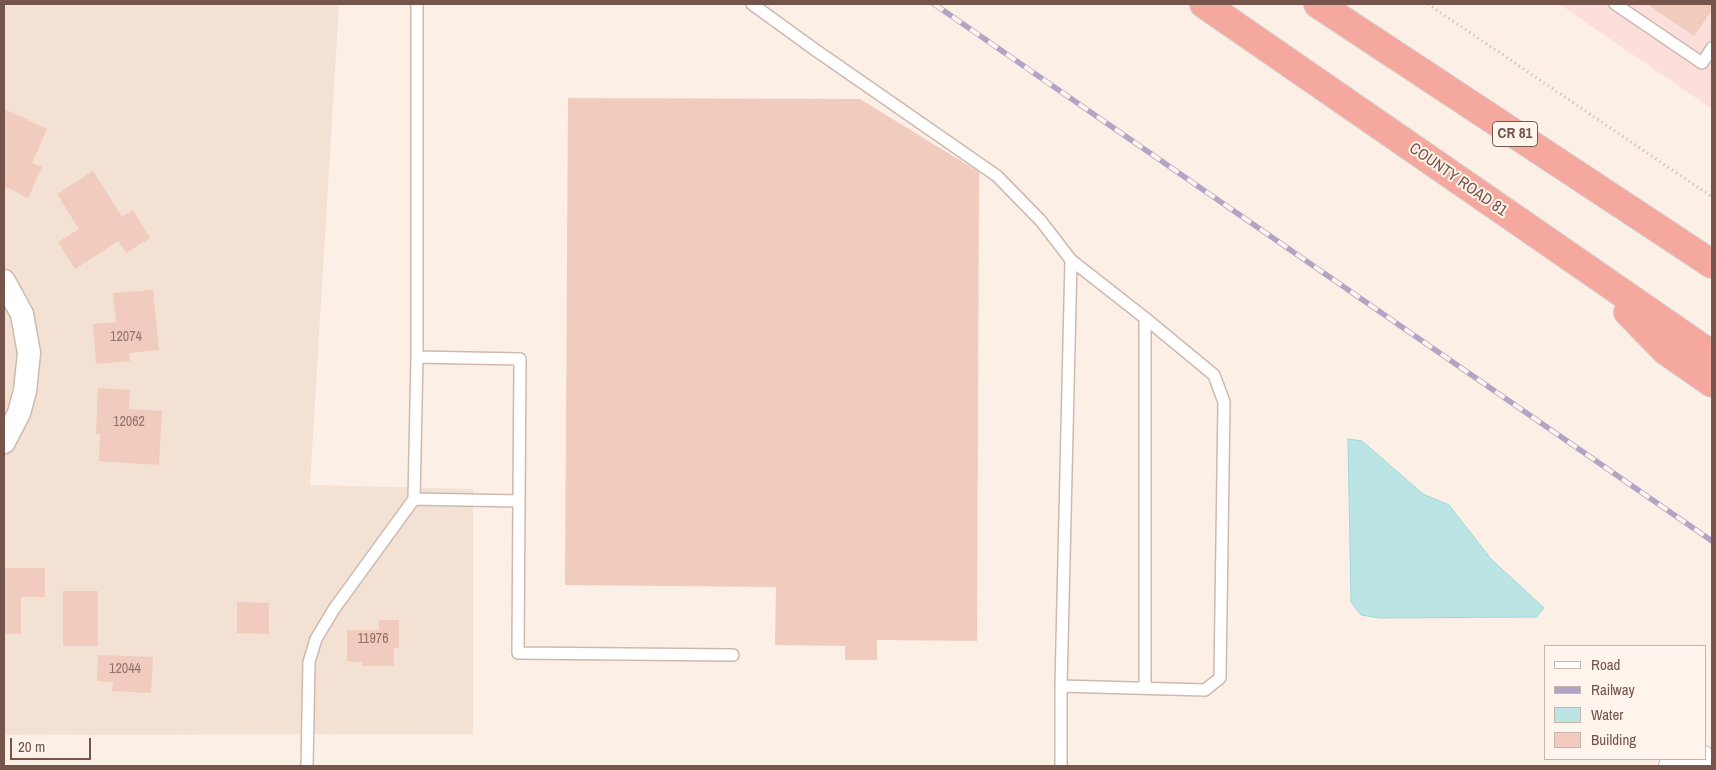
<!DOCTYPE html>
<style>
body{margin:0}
#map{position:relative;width:1716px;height:770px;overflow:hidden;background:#fcf0e6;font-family:"Archivo Narrow",sans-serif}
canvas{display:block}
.frame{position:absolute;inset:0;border:5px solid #74544b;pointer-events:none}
.legend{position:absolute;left:1544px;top:645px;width:162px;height:115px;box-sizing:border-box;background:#fff5ec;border:1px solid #c7b5ac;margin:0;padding:6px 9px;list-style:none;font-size:15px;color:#74544b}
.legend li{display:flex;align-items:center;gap:10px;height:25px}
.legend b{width:25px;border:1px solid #c7b5ac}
.scale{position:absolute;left:10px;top:738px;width:81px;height:22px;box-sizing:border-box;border:2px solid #74544b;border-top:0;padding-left:6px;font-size:15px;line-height:18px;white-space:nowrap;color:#74544b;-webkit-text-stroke:4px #fff5ec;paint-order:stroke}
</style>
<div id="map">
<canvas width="1716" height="770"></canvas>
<div class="frame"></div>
<ul class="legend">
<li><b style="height:6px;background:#fff"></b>Road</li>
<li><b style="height:6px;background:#b1a4c5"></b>Railway</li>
<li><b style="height:14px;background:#bbe5e5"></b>Water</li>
<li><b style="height:14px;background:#f0cbbe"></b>Building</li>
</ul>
<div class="scale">20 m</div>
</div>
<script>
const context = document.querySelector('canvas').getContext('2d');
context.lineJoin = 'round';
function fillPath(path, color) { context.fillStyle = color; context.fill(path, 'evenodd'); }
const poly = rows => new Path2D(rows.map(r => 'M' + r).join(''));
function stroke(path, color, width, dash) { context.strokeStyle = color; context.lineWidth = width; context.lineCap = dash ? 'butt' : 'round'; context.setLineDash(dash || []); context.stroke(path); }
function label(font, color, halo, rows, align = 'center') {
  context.font = font + ' "Archivo Narrow",sans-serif'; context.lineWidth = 4; context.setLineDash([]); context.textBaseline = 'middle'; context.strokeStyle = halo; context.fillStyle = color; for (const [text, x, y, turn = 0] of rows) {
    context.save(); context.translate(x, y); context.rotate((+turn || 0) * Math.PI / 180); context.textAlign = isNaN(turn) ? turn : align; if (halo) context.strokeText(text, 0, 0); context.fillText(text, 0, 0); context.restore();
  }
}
fillPath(poly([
 [4,4,339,4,310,485,473,489,473,734,4,735]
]), '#f3e1d4');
fillPath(poly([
 [1559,4,1712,4,1712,109]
]), '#fcdfda');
const water = poly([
 [1348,439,1362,441,1423,494,1449,505,1491,559,1544,608,1536,617,1380,618,1361,615,1351,602,1348,439]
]);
fillPath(water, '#bbe5e5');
stroke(water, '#a1d6d6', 1);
fillPath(poly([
 [1647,4,1712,4,1712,10,1694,36],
 [568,98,860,99,979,172,977,641,877,640,877,660,845,660,845,646,775,645,776,587,565,585],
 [4,109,47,129,32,163,42,167,28,198,4,186],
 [93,171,122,217,133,210,150,238,126,253,118,241,75,269,58,242,79,229,57,194],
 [153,290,159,350,129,353,130,361,96,364,93,324,116,322,113,293],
 [98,388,130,390,129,409,162,411,159,465,99,461,100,434,96,434],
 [4,568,45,568,45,597,21,597,21,634,4,634],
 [63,591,98,591,98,646,63,646],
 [237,602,269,603,269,634,237,633],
 [379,620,399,620,399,648,394,648,394,666,362,666,362,662,347,661,347,630,379,630],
 [98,655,153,657,151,693,112,691,113,682,97,681]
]), '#f0cbbe');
const lane = poly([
 [752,4,814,49,997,176,1041,221,1071,260,1145,318,1214,375,1224,402,1220,678,1205,690,1061,686,1061,766],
 [1615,4,1702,63,1712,48],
 [417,357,520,359,519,501],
 [414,499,519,501,518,653,733,655],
 [1061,686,1071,260],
 [1145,688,1145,318],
 [307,766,309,662,316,639,334,609,414,499,417,357,417,4]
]);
const street = poly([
 [4,281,22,314,29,353,25,391,19,413,4,442]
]);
const secondary = poly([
 [1673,766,1685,761,1701,759]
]);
const highway = poly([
 [1204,4,1712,355],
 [1318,4,1712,264],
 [1628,312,1666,351,1712,383]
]);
stroke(lane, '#cfb9af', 14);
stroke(street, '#cfb9af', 25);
stroke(secondary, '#d2b8ac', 30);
stroke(highway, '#d8cfcd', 30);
stroke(poly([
 [1428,4,1712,197]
]), '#d5aea1', 3, [1, 4]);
stroke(lane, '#fff', 11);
stroke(street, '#fff', 22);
stroke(secondary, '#fff', 28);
stroke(highway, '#f4a89e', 28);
const rail = poly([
 [934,4,1712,541]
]);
stroke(rail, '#b1a4c5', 5.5);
stroke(rail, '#fff5ec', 4, [11]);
label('14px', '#937268', null, [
 ["12074",126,337],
 ["12062",129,422],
 ["11976",373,639],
 ["12044",125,669]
]);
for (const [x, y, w] of [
 [1515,134,45]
]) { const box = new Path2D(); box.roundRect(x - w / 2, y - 12.5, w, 25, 4); context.fillStyle = '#fff5ec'; context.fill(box); stroke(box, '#74544b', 1); }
label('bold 15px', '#74544b', null, [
 ["CR 81",1515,134]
]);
label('16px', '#74544b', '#fff5ec', [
 ["COUNTY ROAD 81",1458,180,35]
]);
</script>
